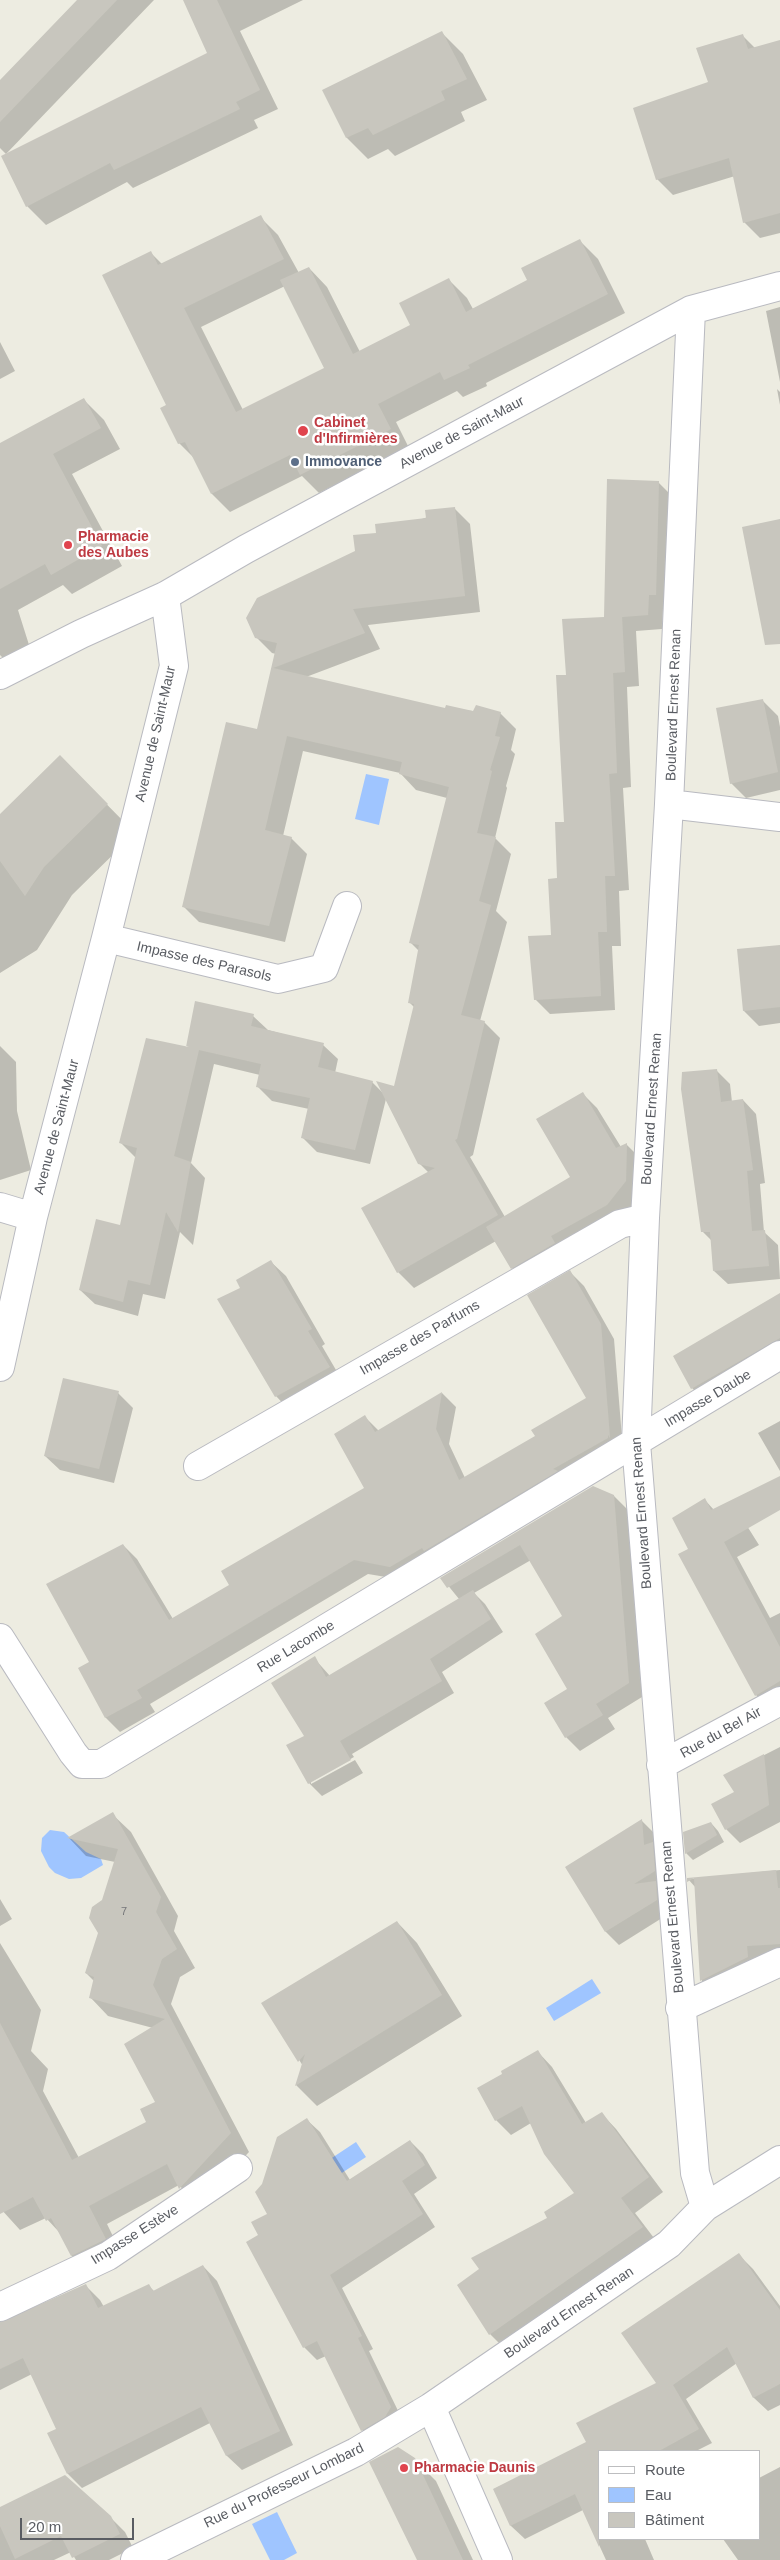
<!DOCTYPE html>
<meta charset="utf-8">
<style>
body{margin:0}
#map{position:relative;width:780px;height:2560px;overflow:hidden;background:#edece1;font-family:Helvetica,sans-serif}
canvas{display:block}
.legend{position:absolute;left:598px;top:2450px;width:162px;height:90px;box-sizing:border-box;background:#fff;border:1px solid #bdbec0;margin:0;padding:6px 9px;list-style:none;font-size:15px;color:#595c62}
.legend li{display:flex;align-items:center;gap:10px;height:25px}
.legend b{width:25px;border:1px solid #bdbec0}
.scale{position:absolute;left:20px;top:2518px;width:114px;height:22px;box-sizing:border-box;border:2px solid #595c62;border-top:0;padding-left:6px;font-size:15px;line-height:18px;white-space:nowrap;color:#595c62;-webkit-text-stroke:4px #fff;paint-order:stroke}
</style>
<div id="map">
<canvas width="780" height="2560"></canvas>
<ul class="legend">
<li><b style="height:6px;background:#fff"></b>Route</li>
<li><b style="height:14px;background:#9fc5ff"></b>Eau</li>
<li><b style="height:14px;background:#c8c6be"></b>Bâtiment</li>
</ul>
<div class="scale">20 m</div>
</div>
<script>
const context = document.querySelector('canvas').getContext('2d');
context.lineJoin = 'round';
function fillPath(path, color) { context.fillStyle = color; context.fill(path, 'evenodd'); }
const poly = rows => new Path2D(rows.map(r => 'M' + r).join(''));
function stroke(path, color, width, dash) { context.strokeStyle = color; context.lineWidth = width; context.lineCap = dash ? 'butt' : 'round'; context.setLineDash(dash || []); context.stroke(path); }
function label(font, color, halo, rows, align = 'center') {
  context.font = font + ' Helvetica,sans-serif'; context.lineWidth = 5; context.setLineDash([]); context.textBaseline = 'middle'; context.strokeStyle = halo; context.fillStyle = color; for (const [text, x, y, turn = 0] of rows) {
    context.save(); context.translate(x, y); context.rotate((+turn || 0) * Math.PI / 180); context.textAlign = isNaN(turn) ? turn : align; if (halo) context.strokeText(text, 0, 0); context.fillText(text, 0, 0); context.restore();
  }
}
fillPath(poly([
 [366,774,389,779,379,825,355,819],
 [50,1830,64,1832,86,1852,101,1859,103,1865,81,1878,69,1879,55,1873,49,1867,41,1851,42,1838],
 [592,1979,601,1993,554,2021,546,2008],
 [356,2142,366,2157,310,2194,300,2179],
 [277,2512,297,2553,284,2560,270,2560,252,2524]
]), '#9fc5ff');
fillPath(poly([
 [79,0,154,0,6,154,0,148,0,82],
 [185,0,303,0,240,31,278,109,254,120,258,128,133,188,127,182,46,225,27,206,209,54],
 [442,33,463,54,487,100,461,112,465,121,395,156,388,149,368,159,347,138,324,91],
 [742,35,756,49,780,42,780,233,760,238,744,222,735,176,673,195,657,179,710,83],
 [260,217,278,235,299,273,309,268,327,287,360,352,412,326,449,280,467,298,473,309,528,281,580,241,598,259,625,313,486,383,487,386,463,397,457,391,396,422,409,448,319,493,302,476,230,512,212,494,196,460,179,443,168,405,151,253,162,264],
 [285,286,325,369,243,410,201,327],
 [780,307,780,382,766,311],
 [0,342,15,371,0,379],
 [777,389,780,392,780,405],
 [84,400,104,420,120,449,72,474,122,566,72,594,63,585,18,610,36,667,19,674,0,655,0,445],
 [658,482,673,497,670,609,663,609,662,629,636,631,639,686,627,687,631,787,623,788,629,890,619,891,621,946,612,946,615,1010,550,1014,535,999,552,936,565,823,568,676,605,618],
 [454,508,470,524,480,612,368,625,380,649,306,677,446,709,500,713,516,729,511,750,515,754,506,786,507,788,495,838,511,854,496,911,507,922,480,1021,484,1022,500,1038,473,1155,470,1157,505,1217,572,1178,583,1094,597,1108,621,1147,626,1144,640,1158,640,1195,622,1220,526,1282,512,1268,496,1241,414,1288,398,1272,429,1173,419,1163,386,1099,370,1164,317,1152,302,1137,309,1109,272,1101,257,1086,260,1075,214,1064,191,1163,205,1178,193,1245,180,1232,165,1299,143,1294,138,1316,95,1304,80,1290,121,1226,136,1158,121,1143,190,1049,253,1016,268,1030,323,1045,338,1059,335,1073,372,1082,382,1092,395,1087,414,1007,409,1002,419,951,411,943,447,798,416,790,400,773,303,751,283,836,291,838,307,854,285,942,199,922,183,906,258,730,276,654,272,653,256,637,378,534],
 [763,701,778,716,780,727,780,790,746,798,731,783],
 [60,757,135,833,72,895,37,950,0,973,0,816],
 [780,946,780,1023,759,1026,744,1011,738,950],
 [0,1046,16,1062,17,1111,31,1170,0,1180],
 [716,1070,730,1084,732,1102,743,1100,756,1114,765,1183,760,1184,764,1232,778,1245,780,1279,728,1284,714,1271,712,1241,702,1231],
 [271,1262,286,1276,325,1344,322,1346,343,1382,290,1411,276,1396,241,1288],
 [570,1272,584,1286,614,1339,623,1450,404,1580,368,1574,150,1704,155,1712,120,1732,106,1718,80,1668,91,1662,123,1545,137,1559,173,1619,231,1585,366,1488,365,1417,379,1431,442,1393,456,1407,449,1444,465,1478,537,1436,588,1399],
 [780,1294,780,1359,706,1402,692,1388],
 [118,1393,133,1408,114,1483,60,1470,45,1456],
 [780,1421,780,1471,758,1433],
 [614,1496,627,1509,642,1697,608,1718,615,1729,580,1751,566,1737,546,1703,568,1690,564,1616,531,1560,474,1593,485,1604,503,1632,442,1672,454,1693,352,1754,354,1757,311,1781,311,1784,355,1760,363,1773,322,1796,309,1783,305,1736,314,1658,330,1676,459,1599,442,1578],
 [705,1500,714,1510,742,1518,759,1545,737,1557,770,1618,780,1613,780,1704,770,1709,756,1695,689,1550],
 [780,1747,780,1822,740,1843,726,1829,735,1792,725,1775],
 [112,1814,131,1832,178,1916,174,1931,195,1968,180,1977,171,2004,249,2152,198,2206,179,2185,107,2224,123,2257,90,2274,72,2256,60,2233,46,2218,20,2230,0,2208,0,1943,41,2010,31,2051,48,2069,43,2091,79,2158,148,2122,157,2103,153,2028,108,2016,90,1997,94,1981,86,1973,100,1933,103,1901,115,1862,86,1856,69,1838],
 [642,1821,655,1834,670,1913,619,1945,606,1932,567,1867],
 [711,1823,718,1831,724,1842,693,1860,686,1853],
 [780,1870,780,1960,717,1996,702,1981,696,1888,688,1879],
 [0,1899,12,1919,0,1926],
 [397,1922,417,1943,462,2016,317,2106,296,2085,303,2066,263,2003],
 [538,2052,552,2067,586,2123,602,2114,616,2129,663,2192,635,2213,657,2242,505,2349,490,2334,549,2219,575,2193,531,2123,511,2135,496,2120],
 [307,2120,320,2132,350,2180,410,2141,423,2154,437,2178,414,2194,435,2227,342,2288,373,2349,369,2351,403,2421,375,2443,362,2430,326,2356,317,2360,304,2347,260,2236],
 [739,2255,753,2269,780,2306,780,2405,768,2411,754,2398,737,2363,686,2399,712,2443,696,2451,599,2451,599,2539,645,2539,654,2560,606,2560,583,2510,525,2539,511,2526,494,2489,588,2443,658,2384],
 [203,2266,217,2281,293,2445,242,2470,227,2456,210,2423,82,2488,68,2474,58,2430,32,2374,0,2390,0,2324,86,2286,100,2300,104,2307,149,2286,155,2292],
 [414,2459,436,2481,473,2560,418,2560],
 [780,2467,780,2560,738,2560,723,2539,759,2539,759,2478],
 [0,2508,110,2517,125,2532,133,2548,109,2560,76,2560,71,2552,54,2560,0,2560]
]), '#0003');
fillPath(poly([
 [77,0,117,0,0,122,0,80],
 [183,0,217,0,260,90,236,102,240,109,114,170,110,163,26,207,1,156,207,53],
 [442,31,467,79,441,91,445,100,373,135,368,128,346,138,322,90],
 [743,34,748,49,780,40,780,213,743,223,729,158,656,180,633,108,708,82,696,48],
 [261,215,284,259,184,308,236,412,324,368,280,280,309,267,353,354,410,325,399,303,449,278,466,312,527,280,521,268,580,239,608,294,468,365,470,368,444,380,440,372,378,404,391,429,382,434,300,475,290,455,211,494,185,442,178,444,160,408,166,405,102,275,151,251,158,265],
 [84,398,101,428,53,454,102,546,51,575,45,564,0,589,0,443],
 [607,479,659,481,656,595,649,595,648,615,622,617,625,672,613,673,617,773,609,774,615,876,605,876,607,932,598,932,601,996,534,1000,528,936,551,935,548,879,557,878,555,822,564,822,556,675,566,675,562,619,604,617],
 [455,507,465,596,353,609,365,633,273,668,445,708,446,705,473,711,476,705,501,712,495,736,500,737,490,770,492,771,477,833,496,837,479,901,491,905,461,1015,485,1021,457,1139,455,1140,498,1215,397,1273,361,1208,435,1168,418,1164,376,1081,394,1086,414,1004,408,1003,419,945,409,943,449,787,399,774,402,762,287,736,265,830,292,837,269,926,182,907,226,722,257,729,277,643,255,638,246,618,257,598,355,551,353,535,376,533,375,524,426,518,425,510],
 [780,519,780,644,765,645,742,527],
 [763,699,778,772,730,784,716,708],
 [60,755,108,804,44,867,25,896,0,861,0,814],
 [780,945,780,1007,743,1011,737,949],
 [195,1001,254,1014,251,1026,324,1043,318,1067,373,1081,355,1150,301,1138,310,1098,256,1087,261,1064,199,1050,174,1156,191,1162,178,1232,166,1212,150,1285,128,1280,123,1302,79,1290,96,1219,120,1225,137,1148,119,1143,146,1038,189,1047,186,1047],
 [717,1069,721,1102,743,1099,753,1170,747,1171,752,1231,765,1230,769,1266,713,1271,710,1232,701,1232,681,1089,682,1072],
 [583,1092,616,1148,627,1143,626,1181,607,1205,551,1236,555,1243,511,1269,486,1227,570,1177,536,1119],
 [271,1260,312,1329,308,1331,330,1367,275,1397,217,1299,240,1288,236,1280],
 [570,1270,601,1324,610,1438,608,1435,608,1438,553,1469,558,1471,424,1551,422,1548,390,1567,354,1560,137,1690,142,1698,105,1718,78,1668,89,1662,46,1584,123,1544,169,1620,229,1585,221,1571,364,1488,334,1434,365,1415,375,1432,442,1392,436,1429,459,1480,535,1436,531,1430,586,1398,527,1295],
 [780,1293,780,1338,691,1389,673,1356],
 [63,1378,119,1391,99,1469,44,1456],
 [780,1476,780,1510,724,1542,780,1647,780,1681,755,1696,678,1554,688,1549,672,1518,705,1498,711,1510],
 [593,1486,614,1495,629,1683,596,1704,603,1715,565,1738,544,1703,567,1689,535,1634,562,1616,520,1545,447,1588,440,1578],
 [473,1590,491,1619,430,1659,442,1681,340,1741,351,1760,308,1784,286,1745,304,1736,271,1683,315,1656,326,1677],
 [764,1754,769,1805,725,1830,711,1804,734,1792,723,1775],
 [113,1812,161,1897,156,1912,177,1949,162,1959,153,1985,231,2133,179,2189,167,2164,89,2206,106,2239,71,2256,51,2218,46,2221,33,2197,0,2214,0,2023,72,2160,146,2122,140,2109,155,2102,124,2044,165,2019,89,1998,94,1977,85,1973,98,1933,89,1918,92,1907,102,1900,118,1849,67,1838],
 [642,1819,644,1845,653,1842,655,1871,634,1884,656,1881,657,1900,605,1932,565,1867],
 [711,1822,717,1835,685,1854,683,1832],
 [776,1870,778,1888,780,1888,780,1944,747,1946,748,1957,700,1981,694,1878,687,1882,687,1878],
 [397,1921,442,1995,295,2086,305,2054,298,2062,261,2003],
 [538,2050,582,2124,602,2112,649,2177,621,2198,643,2227,489,2335,457,2285,479,2269,471,2258,547,2218,544,2212,574,2193,544,2154,522,2106,495,2121,477,2088,502,2074,501,2071],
 [307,2118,347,2181,410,2140,425,2165,402,2181,423,2214,330,2275,362,2336,358,2338,391,2407,385,2417,361,2431,317,2341,303,2348,246,2242,258,2235,251,2222,267,2214,255,2192,262,2184,277,2137],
 [739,2253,780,2310,780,2384,753,2398,727,2347,673,2385,699,2429,659,2451,599,2451,599,2547,575,2494,510,2526,493,2489,586,2442,576,2423,656,2383,621,2333],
 [203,2265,280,2431,226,2456,201,2407,67,2474,47,2433,56,2429,23,2358,0,2369,0,2322,86,2284,98,2308,149,2284,153,2291],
 [398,2447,415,2458,463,2560,417,2560,369,2462],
 [65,2475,111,2516,120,2534,72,2558,61,2536,15,2559,0,2526,0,2507]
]), '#c8c6be');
const minor = poly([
 [0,675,81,634,165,596,246,549,691,310,780,286],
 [669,804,780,817],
 [106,938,278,979,324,968,347,906],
 [0,1207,33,1217],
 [0,1367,33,1217,106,938,174,666,165,596],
 [198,1466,620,1224,645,1218],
 [0,1638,73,1753,82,1764,101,1764,780,1355],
 [661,1765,780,1701],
 [680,2008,780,1962],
 [705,2207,780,2160],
 [0,2307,108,2256,238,2168],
 [135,2560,356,2452,431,2407],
 [498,2560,431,2407,669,2244,705,2207,695,2173,636,1443,645,1218,669,804,691,310]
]);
stroke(minor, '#b9bac0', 30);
stroke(minor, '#fff', 28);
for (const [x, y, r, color] of [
 [303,431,6,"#e0444e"],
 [295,462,5,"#5c6f8a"],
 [68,545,5,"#e0444e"],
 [404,2468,5,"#e0444e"]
]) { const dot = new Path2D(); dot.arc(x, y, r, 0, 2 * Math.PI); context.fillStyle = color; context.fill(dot); stroke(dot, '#fff', 2); }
label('11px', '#757679', null, [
 ["7",124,1912]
]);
label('bold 14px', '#be3a42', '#fff', [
 ["Cabinet",314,423],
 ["d'Infirmières",314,439],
 ["Pharmacie",78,537],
 ["des Aubes",78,553],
 ["Pharmacie Daunis",414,2468]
], 'left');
label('14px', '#595c62', '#fff', [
 ["Avenue de Saint-Maur",462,433,-28],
 ["Boulevard Ernest Renan",674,705,-88],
 ["Avenue de Saint-Maur",156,734,-77],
 ["Impasse des Parasols",204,962,13],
 ["Boulevard Ernest Renan",652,1109,-86],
 ["Avenue de Saint-Maur",57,1127,-75],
 ["Impasse des Parfums",420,1338,-30],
 ["Impasse Daube",708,1399,-31],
 ["Boulevard Ernest Renan",642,1513,-94],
 ["Rue Lacombe",296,1647,-31],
 ["Rue du Bel Air",721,1733,-29],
 ["Boulevard Ernest Renan",673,1917,-95],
 ["Impasse Estève",135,2235,-32],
 ["Boulevard Ernest Renan",569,2313,-34],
 ["Rue du Professeur Lombard",284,2486,-26]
]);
label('bold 14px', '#4e5e75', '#fff', [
 ["Immovance",305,462]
], 'left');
</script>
